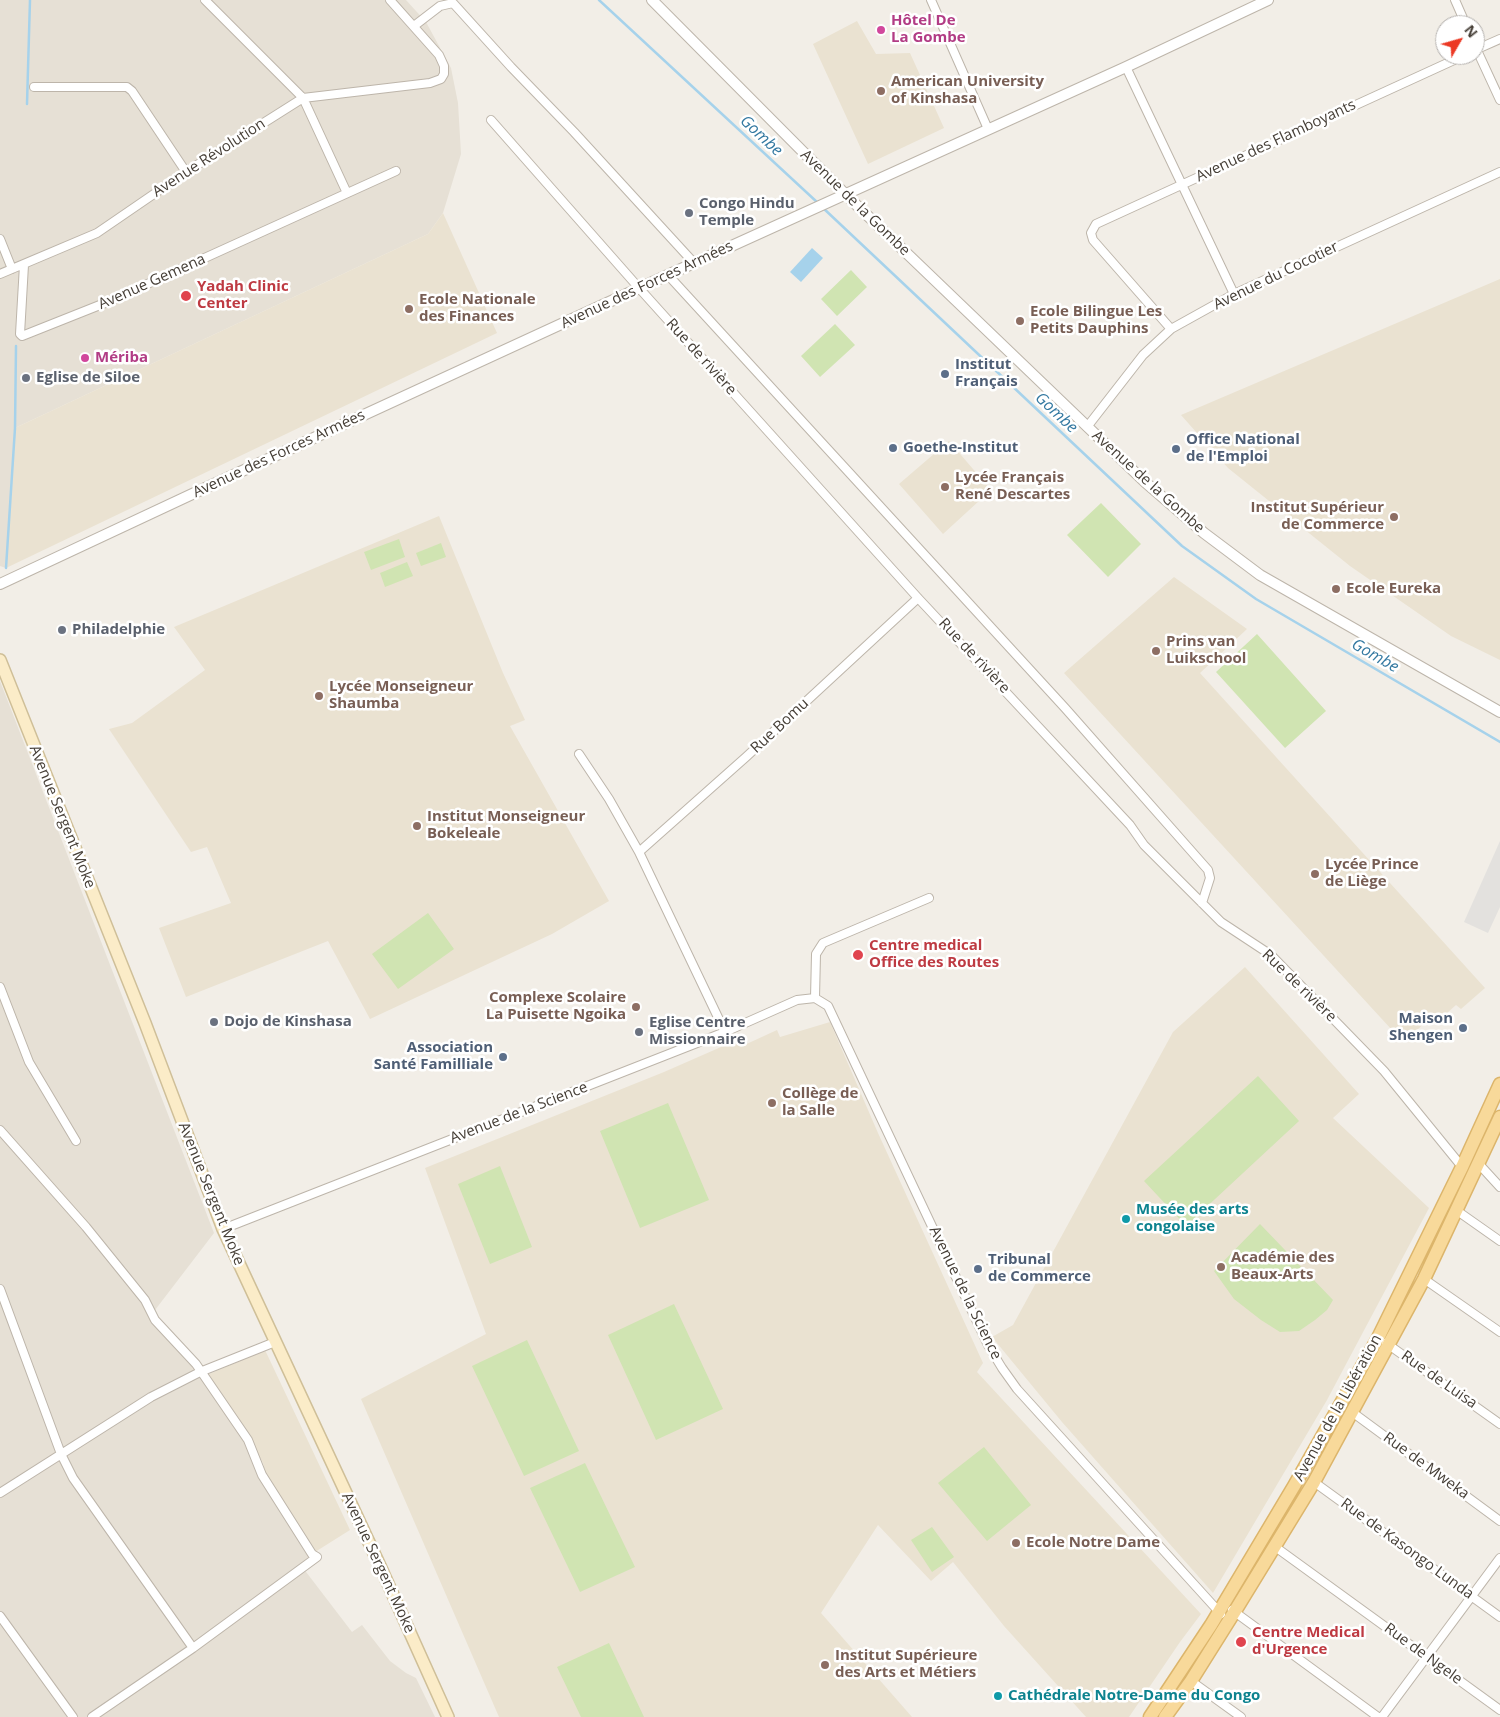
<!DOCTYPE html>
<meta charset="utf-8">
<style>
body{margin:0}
#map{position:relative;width:1500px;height:1717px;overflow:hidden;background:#f2eee7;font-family:"Open Sans",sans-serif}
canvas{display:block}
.north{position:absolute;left:1435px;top:15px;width:50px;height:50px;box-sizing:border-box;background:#fff;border:1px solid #b5b2af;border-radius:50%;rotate:52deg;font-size:14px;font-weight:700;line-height:20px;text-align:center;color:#453e36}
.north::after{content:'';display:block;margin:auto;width:18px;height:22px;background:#ec3924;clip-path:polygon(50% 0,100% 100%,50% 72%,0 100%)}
</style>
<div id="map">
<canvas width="1500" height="1717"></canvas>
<div class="north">N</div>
</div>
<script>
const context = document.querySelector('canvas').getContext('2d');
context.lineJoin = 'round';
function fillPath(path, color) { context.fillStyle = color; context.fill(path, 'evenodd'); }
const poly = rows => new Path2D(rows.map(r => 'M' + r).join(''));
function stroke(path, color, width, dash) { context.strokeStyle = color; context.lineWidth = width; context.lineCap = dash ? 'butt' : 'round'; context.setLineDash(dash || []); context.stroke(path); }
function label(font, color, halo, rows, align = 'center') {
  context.font = font + ' "Open Sans",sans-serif'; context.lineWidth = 5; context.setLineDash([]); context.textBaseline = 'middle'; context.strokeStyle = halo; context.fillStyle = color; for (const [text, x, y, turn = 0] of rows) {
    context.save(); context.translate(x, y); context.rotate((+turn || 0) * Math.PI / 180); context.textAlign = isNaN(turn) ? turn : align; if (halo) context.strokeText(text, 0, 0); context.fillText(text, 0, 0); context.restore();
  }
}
fillPath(poly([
 [0,0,406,0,426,22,451,68,458,103,461,154,443,213,428,234,15,428,6,568,0,566],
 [0,681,214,1233,152,1314,196,1364,230,1414,262,1475,312,1554,300,1564,352,1632,362,1625,390,1661,406,1673,416,1678,435,1717,0,1717]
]), '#e6e0d5');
fillPath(poly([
 [857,21,876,54,910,53,944,128,868,164,813,44],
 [443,213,497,333,6,568,15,428,428,234],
 [1500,279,1500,660,1451,636,1350,566,1228,468,1181,415],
 [949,441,991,490,943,534,899,484],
 [439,516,503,673,525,720,510,726,609,901,552,934,370,1019,328,941,186,997,159,928,231,903,207,847,191,852,109,729,132,723,205,670,174,627],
 [1174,577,1247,629,1200,673,1485,988,1461,1009,1456,1005,1438,1021,1433,1016,1403,1042,1064,673],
 [1245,967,1359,1094,1333,1118,1429,1208,1327,1400,1213,1593,1062,1422,992,1337,1013,1325,1173,1032],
 [830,1022,878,1133,983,1363,977,1372,1201,1614,1180,1642,1129,1717,1086,1717,1004,1626,953,1562,931,1581,878,1525,821,1613,912,1717,499,1717,361,1399,486,1334,425,1168,664,1072,737,1040,740,1047,777,1030,780,1037],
 [265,1350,350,1530,315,1552,266,1476,263,1463,246,1433,207,1375]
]), '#eae2d1');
fillPath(poly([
 [851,270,867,287,837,316,821,299],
 [835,324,855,345,820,377,801,356],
 [1101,503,1141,544,1108,577,1067,535],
 [399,539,405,557,371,570,364,552],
 [441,543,446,557,421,566,416,553],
 [407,562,413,576,385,587,380,573],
 [1257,634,1326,711,1285,748,1216,672],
 [428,913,454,949,398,989,372,954],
 [1258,1076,1299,1121,1186,1226,1144,1181],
 [668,1103,709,1200,640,1228,600,1131],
 [500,1166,532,1247,490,1264,458,1184],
 [1260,1224,1333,1300,1327,1310,1315,1320,1299,1331,1280,1332,1261,1320,1234,1299,1214,1271],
 [674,1304,723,1409,656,1440,608,1335],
 [527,1340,579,1451,524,1476,472,1366],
 [984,1447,1031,1505,987,1541,938,1483],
 [585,1463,635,1567,580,1592,530,1488],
 [932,1527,954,1557,932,1572,911,1540],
 [609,1643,644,1717,581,1717,557,1667]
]), '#d0e4b2');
fillPath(poly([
 [1500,841,1500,907,1488,933,1464,922]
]), '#e3e1de');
fillPath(poly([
 [812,248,823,258,801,282,790,272]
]), '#a6d2eb');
stroke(poly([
 [599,0,818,203],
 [27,104,30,0],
 [822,207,1182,546,1256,599,1500,742],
 [6,568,15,428,16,346]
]), '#a6d2eb', 2.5);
const minor = poly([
 [205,0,303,98,347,193],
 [931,0,988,129],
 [1455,0,1466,25],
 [414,26,440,6,453,3,511,67,574,132,694,263],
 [1475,46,1500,100],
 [1475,50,1500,39],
 [1126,67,1234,294],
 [34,87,127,87,132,91,186,172],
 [491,120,639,288,918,598,1130,825,1144,845,1221,922,1271,955,1384,1071,1463,1168],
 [0,239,12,269],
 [24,265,20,334,22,336,110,301,396,171],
 [0,274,97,233,186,172,303,98,430,83,441,79,444,74,444,66,439,55,390,0],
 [668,275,1065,708,1208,870,1210,878,1202,903],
 [1171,329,1093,240,1091,233,1096,224,1465,55],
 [1087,427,1143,355,1171,329,1234,294,1500,172],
 [579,754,609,799,639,852,725,1032],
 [639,852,746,757,918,598],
 [0,987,29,1062,76,1141],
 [815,998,816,954,823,943,929,898],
 [0,1130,86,1227,145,1300,155,1320,196,1364,248,1440,262,1475,312,1554,317,1557,193,1648,92,1717],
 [1478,1163,1500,1187],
 [1456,1210,1500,1241],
 [223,1229,725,1032,797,1000,815,998,828,1006,988,1345,1002,1368,1017,1389,1221,1614],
 [1424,1279,1500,1332],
 [0,1289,61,1454,73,1478,193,1648],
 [1386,1343,1500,1424],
 [1352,1412,1500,1521],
 [1314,1482,1500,1617],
 [0,1493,151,1397,200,1372,275,1342],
 [1274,1546,1500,1710],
 [1232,1610,1378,1717],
 [0,1616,73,1717],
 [1191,1681,1241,1717],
 [1382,1717,1500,1558]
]);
const tertiary = poly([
 [652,0,845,194,1145,482,1204,533,1260,575,1500,712],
 [0,584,203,489,672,273,1126,67,1268,0]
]);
const secondary = poly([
 [0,660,145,1023,223,1229,380,1566,448,1717]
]);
const primary = poly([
 [1150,1717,1211,1625,1294,1486,1377,1340,1462,1167,1500,1084],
 [1165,1717,1191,1681,1235,1611,1314,1482,1424,1279,1500,1117]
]);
stroke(minor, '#bdb5aa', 10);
stroke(tertiary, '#bdb5aa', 12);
stroke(secondary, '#cfbf98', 14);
stroke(primary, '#dcb56b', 15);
stroke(minor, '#fff', 8);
stroke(tertiary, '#fff', 10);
stroke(secondary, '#fbecc8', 11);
stroke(primary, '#f8d99a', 12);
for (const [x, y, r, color] of [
 [881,30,5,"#d1479c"],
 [881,91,5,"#8d6e63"],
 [689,213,5,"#6b7280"],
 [186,296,6,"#e0444e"],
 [409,309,5,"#8d6e63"],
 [1020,321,5,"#8d6e63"],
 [85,358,5,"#d1479c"],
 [945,374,5,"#5c6f8a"],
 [26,378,5,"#6b7280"],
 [893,448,5,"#5c6f8a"],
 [1176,449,5,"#5c6f8a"],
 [945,487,5,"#8d6e63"],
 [1394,517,5,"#8d6e63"],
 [1336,589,5,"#8d6e63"],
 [62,630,5,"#6b7280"],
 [1156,651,5,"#8d6e63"],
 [319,696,5,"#8d6e63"],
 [417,826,5,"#8d6e63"],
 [1315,874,5,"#8d6e63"],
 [858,955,6,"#e0444e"],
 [636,1007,5,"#8d6e63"],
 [214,1022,5,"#6b7280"],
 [1463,1028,5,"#5c6f8a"],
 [639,1032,5,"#6b7280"],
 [503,1057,5,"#5c6f8a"],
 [772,1103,5,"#8d6e63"],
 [1126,1219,5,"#0f9aa8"],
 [1221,1267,5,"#8d6e63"],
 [978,1269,5,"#5c6f8a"],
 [1016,1543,5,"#8d6e63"],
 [1241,1642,6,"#e0444e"],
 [825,1665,5,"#8d6e63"],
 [998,1696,5,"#0f9aa8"]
]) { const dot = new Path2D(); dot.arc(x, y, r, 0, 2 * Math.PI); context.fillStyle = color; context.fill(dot); stroke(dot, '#fff', 2); }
label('bold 15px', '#b23c85', '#fff', [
 ["Hôtel De",891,21],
 ["La Gombe",891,38],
 ["Mériba",95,358]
], 'left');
label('bold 15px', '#785e54', '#fff', [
 ["American University",891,82],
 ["of Kinshasa",891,99],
 ["Ecole Nationale",419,300],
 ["des Finances",419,317],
 ["Ecole Bilingue Les",1030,312],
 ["Petits Dauphins",1030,329],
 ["Lycée Français",955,478],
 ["René Descartes",955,495],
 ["Institut Supérieur",1384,508,"right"],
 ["de Commerce",1384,525,"right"],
 ["Ecole Eureka",1346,589],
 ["Prins van",1166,642],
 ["Luikschool",1166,659],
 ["Lycée Monseigneur",329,687],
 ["Shaumba",329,704],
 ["Institut Monseigneur",427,817],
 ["Bokeleale",427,834],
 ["Lycée Prince",1325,865],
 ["de Liège",1325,882],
 ["Complexe Scolaire",626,998,"right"],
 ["La Puisette Ngoika",626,1015,"right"],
 ["Collège de",782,1094],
 ["la Salle",782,1111],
 ["Académie des",1231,1258],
 ["Beaux-Arts",1231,1275],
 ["Ecole Notre Dame",1026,1543],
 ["Institut Supérieure",835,1656],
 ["des Arts et Métiers",835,1673]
], 'left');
label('15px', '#453e36', '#fff', [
 ["Avenue des Flamboyants",1276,141,-25],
 ["Avenue Révolution",209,158,-33],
 ["Avenue de la Gombe",855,203,44],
 ["Avenue du Cocotier",1276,276,-26],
 ["Avenue Gemena",152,282,-24],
 ["Avenue des Forces Armées",647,285,-25],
 ["Rue de rivière",701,357,48],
 ["Avenue des Forces Armées",279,454,-25],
 ["Avenue de la Gombe",1148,482,42],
 ["Rue de rivière",974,656,47],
 ["Rue Bomu",780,726,-43],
 ["Avenue Sergent Moke",62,817,68],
 ["Rue de rivière",1299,986,44],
 ["Avenue de la Science",519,1113,-21],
 ["Avenue Sergent Moke",211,1194,68],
 ["Avenue de la Science",965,1293,64],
 ["Rue de Luisa",1439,1380,35],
 ["Avenue de la Libération",1338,1408,-61],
 ["Rue de Mweka",1426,1466,36],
 ["Rue de Kasongo Lunda",1407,1549,36],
 ["Avenue Sergent Moke",378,1563,65],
 ["Rue de Ngele",1423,1654,36]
]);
label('bold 15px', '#5b616d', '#fff', [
 ["Congo Hindu",699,204],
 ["Temple",699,221],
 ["Eglise de Siloe",36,378],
 ["Philadelphie",72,630],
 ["Dojo de Kinshasa",224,1022],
 ["Eglise Centre",649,1023],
 ["Missionnaire",649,1040]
], 'left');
label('bold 15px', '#be3a42', '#fff', [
 ["Yadah Clinic",197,287],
 ["Center",197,304],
 ["Centre medical",869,946],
 ["Office des Routes",869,963],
 ["Centre Medical",1252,1633],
 ["d'Urgence",1252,1650]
], 'left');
label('bold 15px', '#4e5e75', '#fff', [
 ["Institut",955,365],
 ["Français",955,382],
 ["Office National",1186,440],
 ["de l'Emploi",1186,457],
 ["Goethe-Institut",903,448],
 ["Maison",1453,1019,"right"],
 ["Shengen",1453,1036,"right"],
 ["Association",493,1048,"right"],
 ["Santé Familliale",493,1065,"right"],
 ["Tribunal",988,1260],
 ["de Commerce",988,1277]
], 'left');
label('bold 15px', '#0d838f', '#fff', [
 ["Musée des arts",1136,1210],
 ["congolaise",1136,1227],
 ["Cathédrale Notre-Dame du Congo",1008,1696]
], 'left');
label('italic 16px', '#3479a1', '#fff', [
 ["Gombe",761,136,43],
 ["Gombe",1056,413,43],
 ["Gombe",1375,656,30]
]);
</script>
